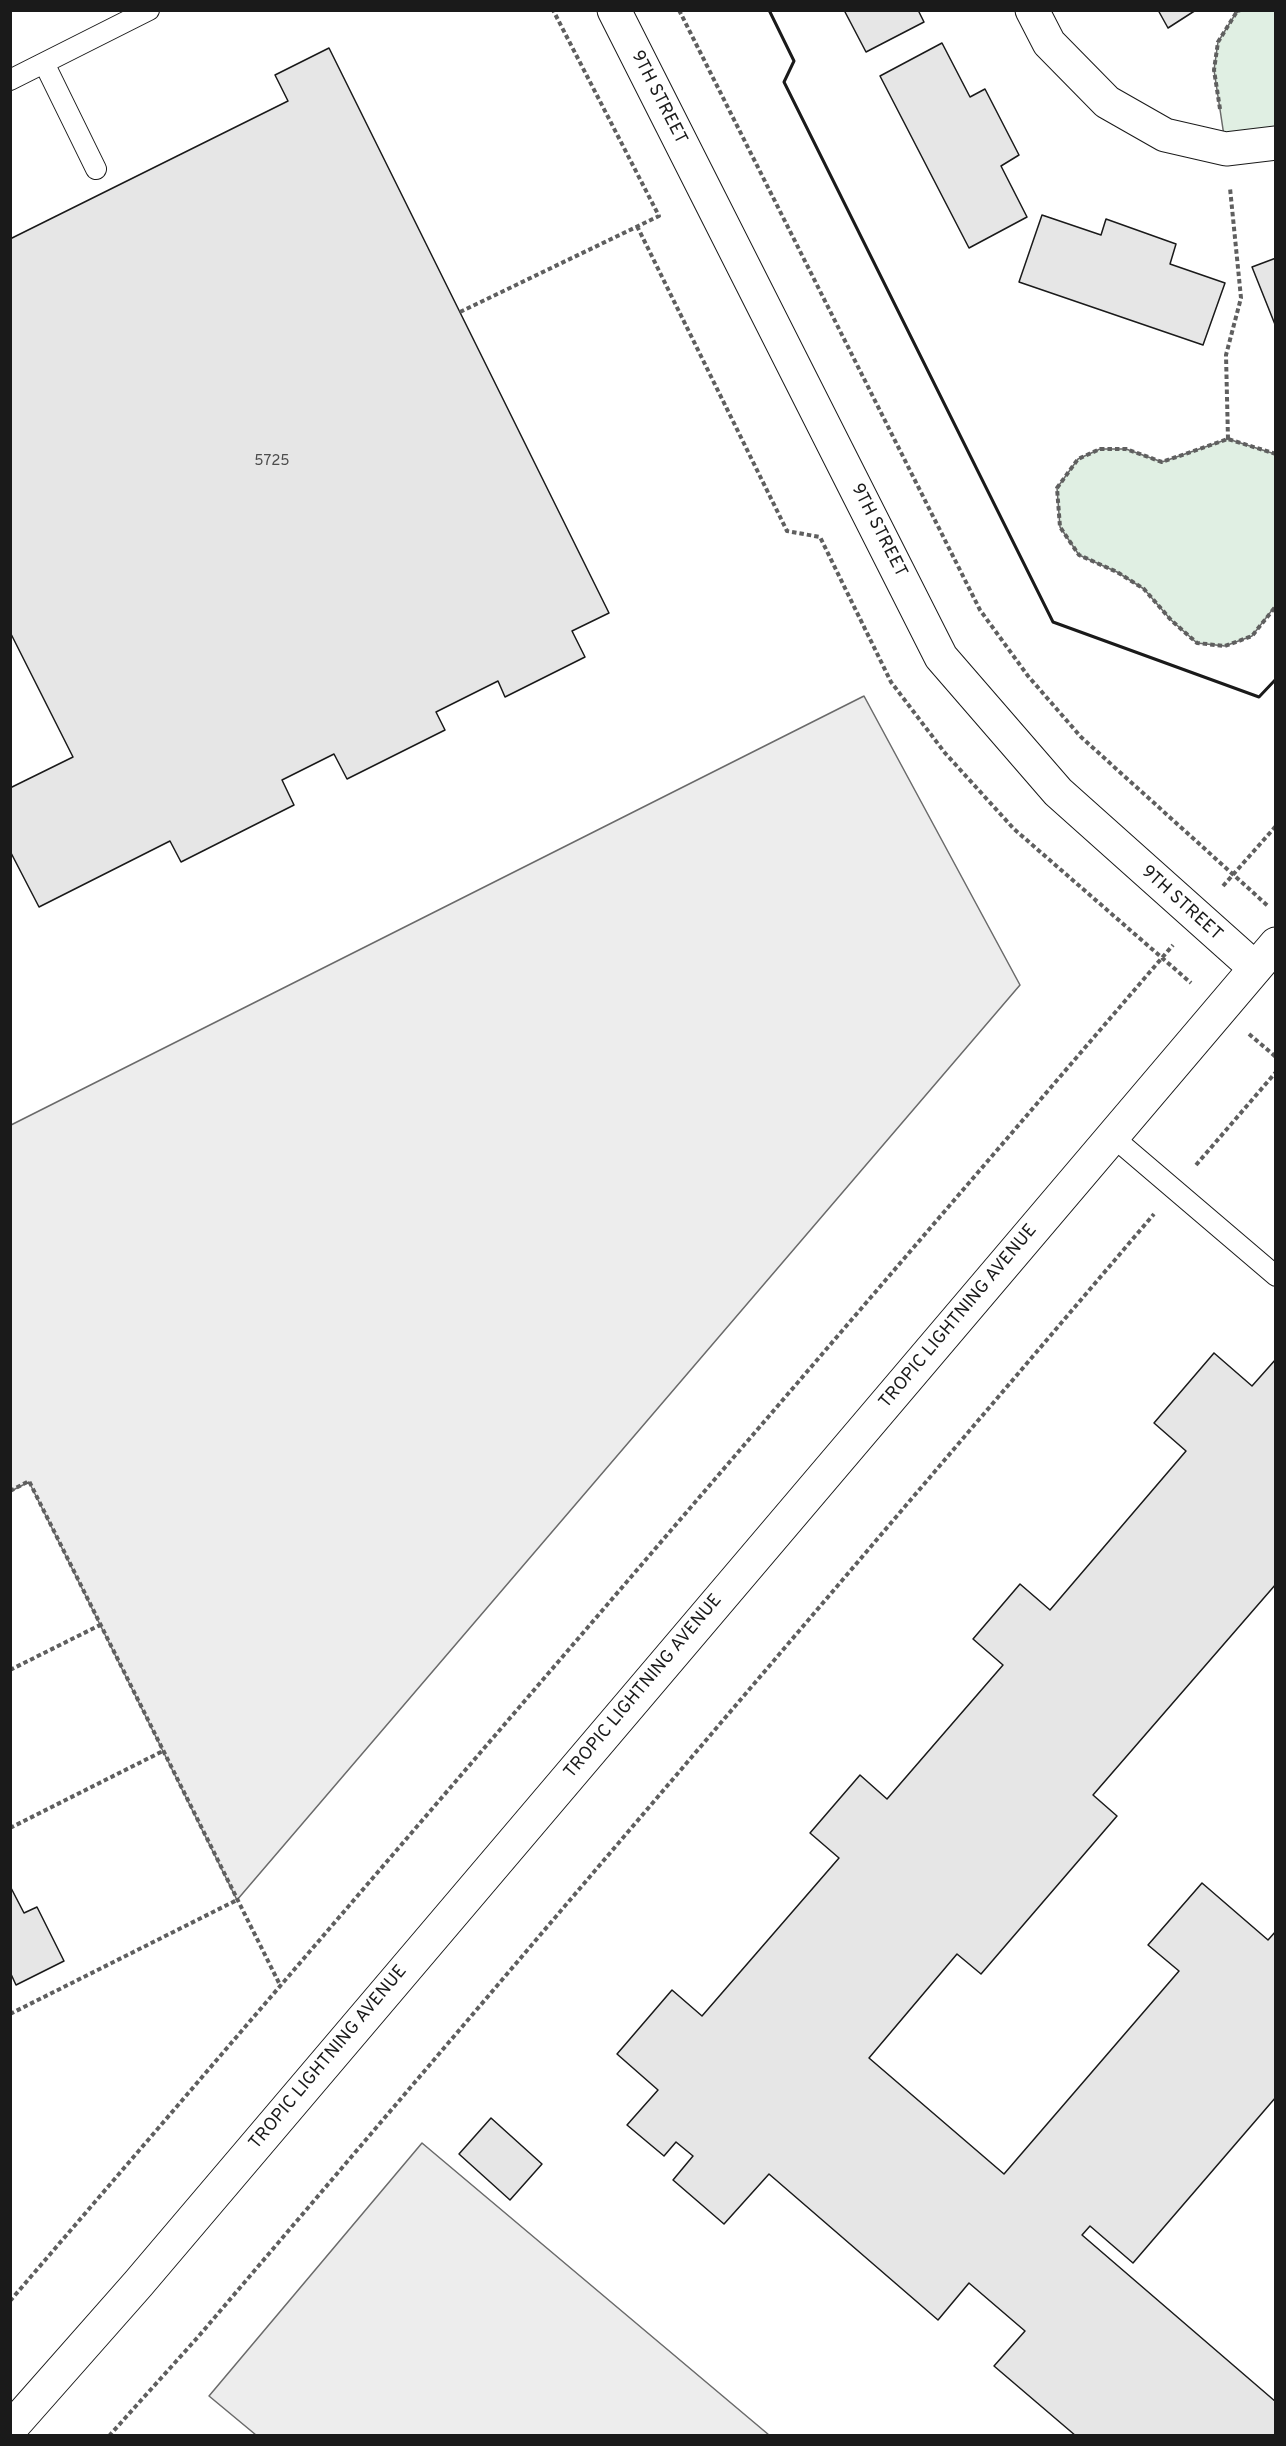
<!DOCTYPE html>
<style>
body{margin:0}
#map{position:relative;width:1286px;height:2446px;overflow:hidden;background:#fff;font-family:Overpass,sans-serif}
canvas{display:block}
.frame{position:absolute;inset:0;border:12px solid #1a1a1a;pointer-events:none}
</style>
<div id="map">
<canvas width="1286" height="2446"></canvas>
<div class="frame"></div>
</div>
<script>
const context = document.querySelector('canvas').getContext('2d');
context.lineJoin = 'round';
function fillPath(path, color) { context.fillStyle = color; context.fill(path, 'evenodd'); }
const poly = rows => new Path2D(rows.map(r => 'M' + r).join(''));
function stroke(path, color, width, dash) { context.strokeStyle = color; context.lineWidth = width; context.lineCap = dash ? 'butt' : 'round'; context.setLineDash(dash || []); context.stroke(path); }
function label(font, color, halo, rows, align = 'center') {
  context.font = font + ' Overpass,sans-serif'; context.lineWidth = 4.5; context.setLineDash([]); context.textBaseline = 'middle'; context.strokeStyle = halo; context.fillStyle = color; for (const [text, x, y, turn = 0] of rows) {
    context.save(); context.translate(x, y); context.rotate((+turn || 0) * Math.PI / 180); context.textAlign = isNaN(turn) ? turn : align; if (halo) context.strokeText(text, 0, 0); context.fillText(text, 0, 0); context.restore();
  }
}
const green = poly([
 [1240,11,1275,11,1275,143,1226,149,1214,70,1218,42,1236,13,1240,11],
 [1228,439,1275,454,1276,605,1252,636,1225,646,1197,643,1171,620,1144,589,1117,572,1079,555,1060,527,1057,488,1078,459,1100,449,1126,449,1162,462,1228,439]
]);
fillPath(green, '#e0efe3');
stroke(green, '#6a6a6a', 1.5);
const parking = poly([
 [864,696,1020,985,237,1900,29,1482,11,1491,11,1125,864,696],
 [422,2143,769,2435,256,2435,209,2396,422,2143]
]);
fillPath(parking, '#ededed');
stroke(parking, '#6a6a6a', 1.5);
const building = poly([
 [844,10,918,10,924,22,866,52,844,10],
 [1158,10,1196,10,1168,28,1158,10],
 [942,43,970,97,985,89,1019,155,1001,166,1027,217,969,248,880,76,942,43],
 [329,48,609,613,572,631,585,657,505,697,498,681,436,712,445,730,347,779,334,754,282,780,294,805,181,862,170,841,39,907,10,851,10,788,73,757,10,632,10,239,288,101,275,75,329,48],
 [1042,215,1101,235,1106,219,1176,244,1170,264,1225,283,1203,345,1019,282,1042,215],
 [1276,258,1276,327,1252,267,1276,258],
 [1214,1353,1252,1386,1276,1359,1276,1584,1093,1795,1117,1816,981,1974,957,1954,869,2058,1004,2174,1179,1971,1148,1945,1202,1883,1268,1940,1276,1931,1276,2097,1133,2263,1090,2226,1082,2235,1276,2402,1276,2436,1076,2436,994,2366,1025,2331,969,2283,938,2320,769,2174,724,2224,673,2180,693,2156,676,2142,664,2156,627,2125,658,2090,617,2054,672,1990,702,2016,839,1858,810,1833,860,1775,887,1799,1003,1665,973,1639,1020,1584,1050,1610,1186,1451,1154,1423,1214,1353],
 [10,1886,24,1913,37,1907,64,1961,16,1985,10,1972,10,1886],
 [491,2118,542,2164,510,2200,459,2154,491,2118]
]);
fillPath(building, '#e6e6e6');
stroke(building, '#1a1a1a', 1.5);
const service = poly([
 [44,63,96,169],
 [10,80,149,10],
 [1113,1137,1276,1276]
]);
const minor = poly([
 [1032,10,1049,43,1107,102,1165,135,1226,149,1276,143]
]);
const tertiary = poly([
 [614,10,941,657,1058,792,1255,968]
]);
const secondary = poly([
 [10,2429,138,2284,1276,944]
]);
stroke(service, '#1a1a1a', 22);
stroke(minor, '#1a1a1a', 35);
stroke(tertiary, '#1a1a1a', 35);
stroke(secondary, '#1a1a1a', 35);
stroke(poly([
 [679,10,980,610,1028,676,1081,737,1268,906],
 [1220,109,1214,70,1218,42,1236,13,1240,10],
 [637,226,787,531,820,537,891,682,945,753,1014,829,1191,983],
 [460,312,659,216,553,10],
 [1228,439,1226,355,1241,298,1230,188],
 [1276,454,1228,439,1162,462,1126,449,1100,449,1078,459,1057,488,1060,527,1079,555,1117,572,1144,589,1171,620,1197,643,1225,646,1252,636,1276,606],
 [1223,886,1276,826],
 [1249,1034,1276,1057],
 [1196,1165,1276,1072],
 [10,1491,29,1481,281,1987],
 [10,1670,100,1625],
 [10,1828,163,1751],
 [10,2014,237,1900],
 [10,2301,1173,945],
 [109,2436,198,2337,1154,1214]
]), '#5f5f5f', 4, [4.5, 3]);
stroke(service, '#fff', 20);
stroke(minor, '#fff', 33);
stroke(tertiary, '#fff', 33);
stroke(secondary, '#fff', 33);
stroke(poly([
 [769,10,794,61,784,82,1053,622,1259,697,1276,679]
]), '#1a1a1a', 3);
label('15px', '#4d4d4d', null, [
 ["5725",272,462]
]);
label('18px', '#1a1a1a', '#fff', [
 ["9TH STREET",658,98,63],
 ["9TH STREET",878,531,63],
 ["9TH STREET",1181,904,42],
 ["TROPIC LIGHTNING AVENUE",959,1317,-50],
 ["TROPIC LIGHTNING AVENUE",644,1687,-50],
 ["TROPIC LIGHTNING AVENUE",329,2058,-50]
]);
</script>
